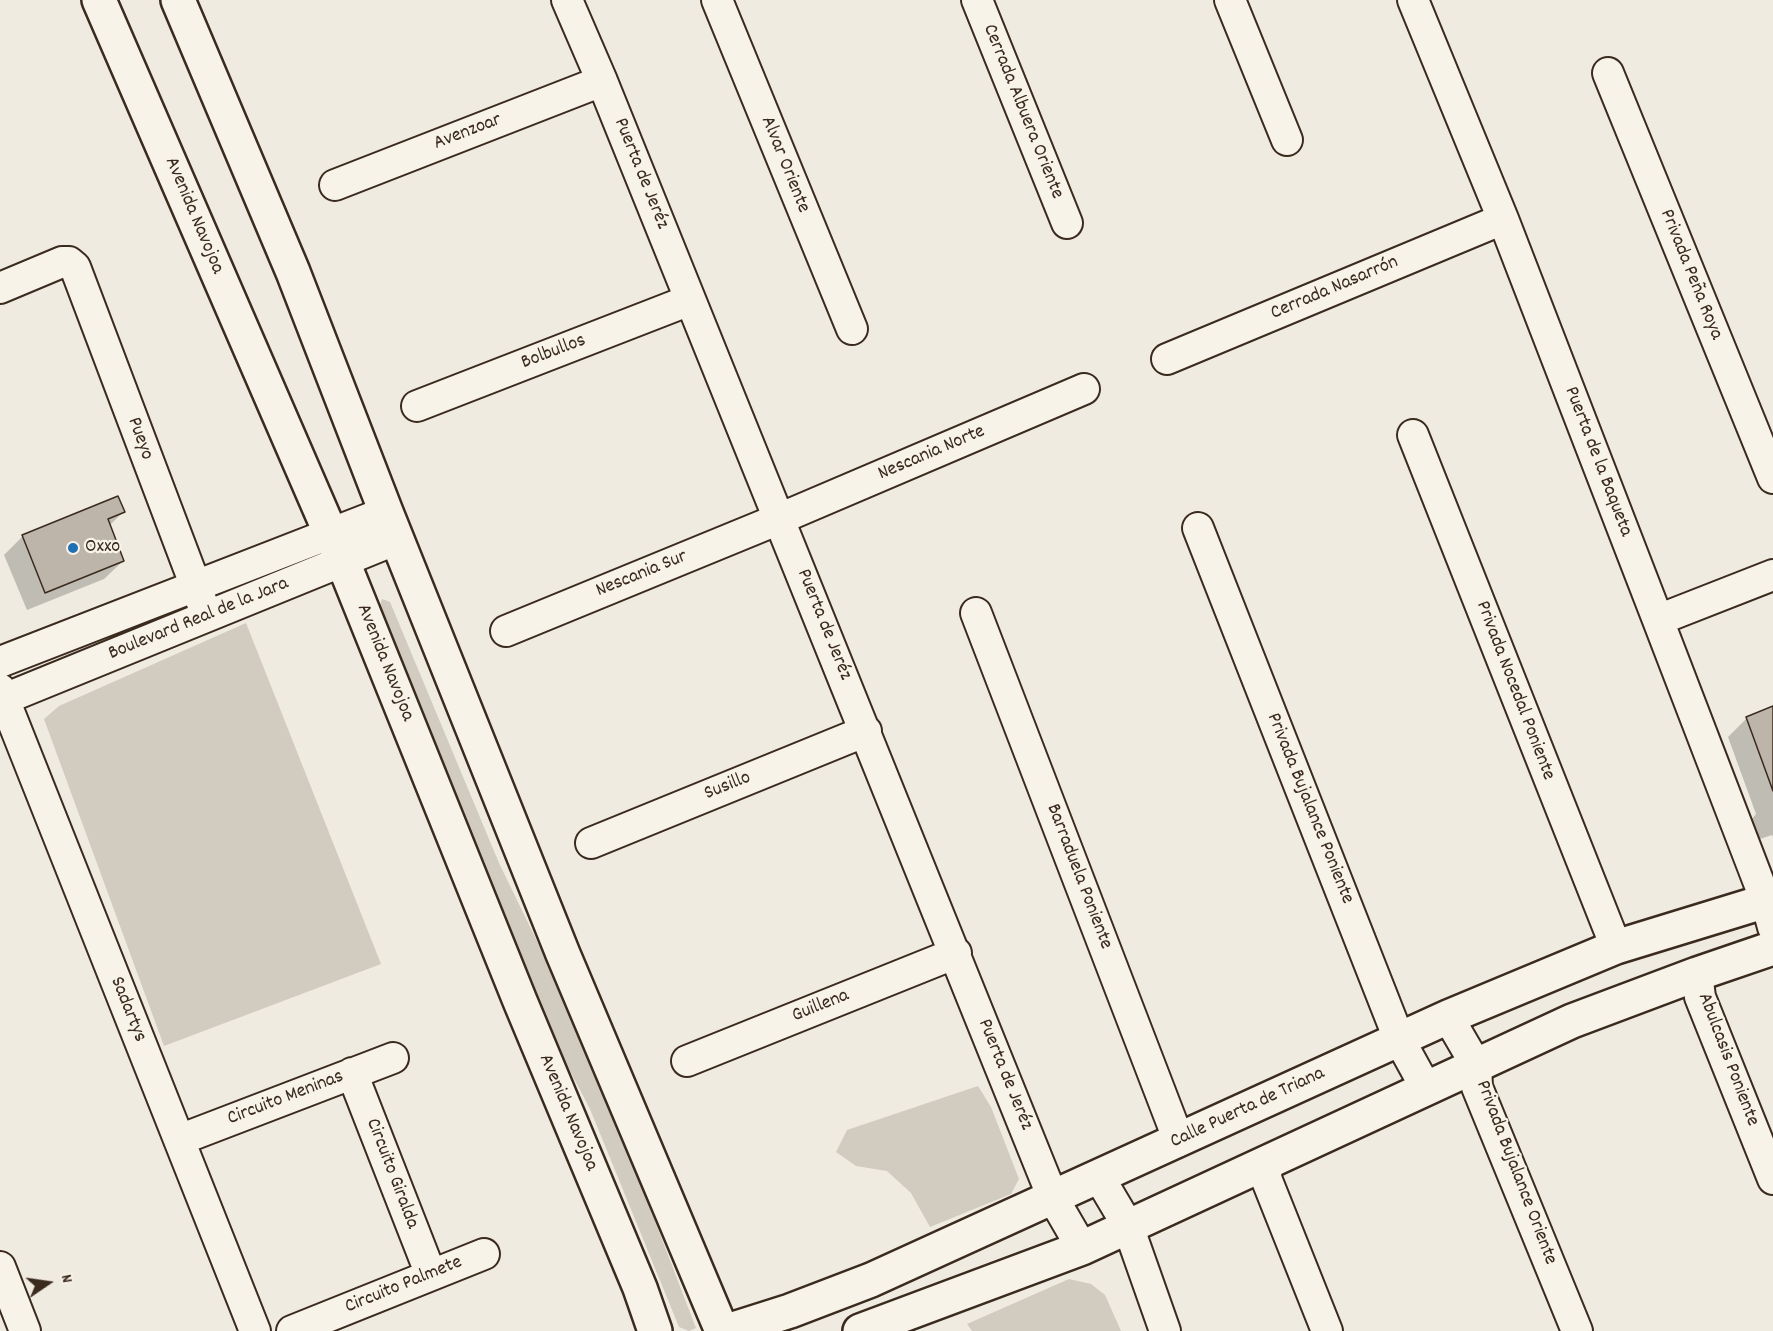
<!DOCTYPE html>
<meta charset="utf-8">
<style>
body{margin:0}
#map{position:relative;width:1773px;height:1331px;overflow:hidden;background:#efebe0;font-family:Dekko,sans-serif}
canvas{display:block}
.north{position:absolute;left:18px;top:1253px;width:60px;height:60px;-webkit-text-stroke:4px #f7f3e8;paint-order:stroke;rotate:77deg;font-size:16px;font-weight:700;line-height:24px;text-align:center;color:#3b2a1e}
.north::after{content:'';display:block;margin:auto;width:21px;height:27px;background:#3b2a1e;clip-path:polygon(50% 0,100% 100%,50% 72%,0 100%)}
</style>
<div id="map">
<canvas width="1773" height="1331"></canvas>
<div class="north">N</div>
</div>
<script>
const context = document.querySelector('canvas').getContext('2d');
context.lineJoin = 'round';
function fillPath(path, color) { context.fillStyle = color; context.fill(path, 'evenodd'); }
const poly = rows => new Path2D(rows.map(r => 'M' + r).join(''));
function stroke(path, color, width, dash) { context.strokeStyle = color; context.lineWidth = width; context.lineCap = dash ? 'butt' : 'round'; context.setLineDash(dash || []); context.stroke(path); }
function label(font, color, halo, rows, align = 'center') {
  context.font = font + ' Dekko,sans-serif'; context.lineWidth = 4.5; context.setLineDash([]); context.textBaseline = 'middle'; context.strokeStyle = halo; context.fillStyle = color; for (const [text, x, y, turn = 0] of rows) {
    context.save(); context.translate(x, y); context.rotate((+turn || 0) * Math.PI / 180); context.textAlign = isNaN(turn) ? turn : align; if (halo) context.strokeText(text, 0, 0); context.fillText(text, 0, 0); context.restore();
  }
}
fillPath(poly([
 [382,599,390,602,499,863,549,966,603,1086,696,1328,689,1331,679,1327,590,1109,539,1012,379,609],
 [246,623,381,964,164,1046,44,719,59,706],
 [978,1086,991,1107,1019,1179,1011,1194,930,1227,911,1193,887,1171,856,1166,836,1152,847,1130],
 [1069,1279,1091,1284,1105,1295,1121,1331,972,1331,967,1324]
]), '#d1cbc0');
fillPath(poly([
 [123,512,109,526,123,561,104,579,27,610,4,555,23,536],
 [1773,708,1773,837,1772,835,1757,840,1751,820,1756,814,1728,737,1746,719]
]), '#0003');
const building = poly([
 [118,496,125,512,108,519,124,561,45,593,22,535,118,496],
 [1773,706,1773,791,1746,717,1773,706]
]);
fillPath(building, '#bdb5aa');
stroke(building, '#3b2a1e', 1.5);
const street = poly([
 [567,0,602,81,1053,1198,1082,1248],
 [717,0,852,329],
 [977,0,1067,223],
 [1230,0,1287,140],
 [1413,0,1503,219,1658,620,1766,901,1773,927],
 [1608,73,1773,478],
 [335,185,602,81],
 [0,288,62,262,69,262,75,267,207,616],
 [1167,359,1503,219],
 [417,406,690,300],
 [1413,435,1616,947],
 [1198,528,1399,1039,1426,1088],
 [976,613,1179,1141],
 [1658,620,1773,575],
 [506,631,779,519,1084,389],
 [0,662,386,512],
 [0,689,255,1331],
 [0,699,4,699,397,539],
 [591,843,866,731],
 [1697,974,1700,997,1773,1179],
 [1448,1017,1476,1065,1477,1087,1577,1331],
 [687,1061,956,953],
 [352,1073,431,1275],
 [179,1140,393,1058],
 [1267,1161,1266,1178,1327,1331],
 [1099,1177,1128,1226,1165,1331],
 [0,1267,25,1331],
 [292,1331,484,1254]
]);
const secondary = poly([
 [99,0,343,562,520,1001,640,1288,655,1331],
 [178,0,293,272,386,512,563,954,722,1331],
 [727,1331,790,1311,871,1280,1448,1017,1616,947,1766,901,1773,901],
 [860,1331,1082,1248,1572,1021,1697,974,1773,948]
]);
stroke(street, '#3b2a1e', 34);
stroke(secondary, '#3b2a1e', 38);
stroke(street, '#f7f3e8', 30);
stroke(secondary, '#f7f3e8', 33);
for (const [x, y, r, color] of [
 [73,548,6,"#1f6fb2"]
]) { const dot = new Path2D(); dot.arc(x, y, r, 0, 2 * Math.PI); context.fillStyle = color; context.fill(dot); stroke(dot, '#f7f3e8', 2); }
label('20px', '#3b2a1e', '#f7f3e8', [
 ["Cerrada Albuera Oriente",1022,112,68],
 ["Avenzoar",468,133,-21],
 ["Alvar Oriente",784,165,68],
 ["Puerta de Jeréz",640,174,68],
 ["Avenida Navojoa",193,216,67],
 ["Privada Peña Roya",1690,275,68],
 ["Cerrada Nasarrón",1335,289,-23],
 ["Bolbullos",554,353,-21],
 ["Pueyo",139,439,70],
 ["Nescania Norte",932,454,-23],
 ["Puerta de la Baqueta",1597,462,69],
 ["Nescania Sur",642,575,-22],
 ["Boulevard Real de la Jara",199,620,-22],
 ["Puerta de Jeréz",823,625,68],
 ["Avenida Navojoa",384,663,68],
 ["Privada Nocedal Poniente",1514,691,69],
 ["Susillo",728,787,-22],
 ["Privada Bujalance Poniente",1309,809,68],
 ["Barraduela Poniente",1078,877,69],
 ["Guillena",821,1007,-22],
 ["Sadartys",127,1010,68],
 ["Abulcasis Poniente",1727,1060,69],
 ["Puerta de Jeréz",1004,1075,68],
 ["Circuito Meninas",286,1099,-21],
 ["Calle Puerta de Triana",1248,1109,-25],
 ["Avenida Navojoa",567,1113,67],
 ["Privada Bujalance Oriente",1515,1173,69],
 ["Circuito Giralda",391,1174,69],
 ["Circuito Palmete",404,1286,-22]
]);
label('20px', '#3b2a1e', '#f7f3e8', [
 ["Oxxo",85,548]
], 'left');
</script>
